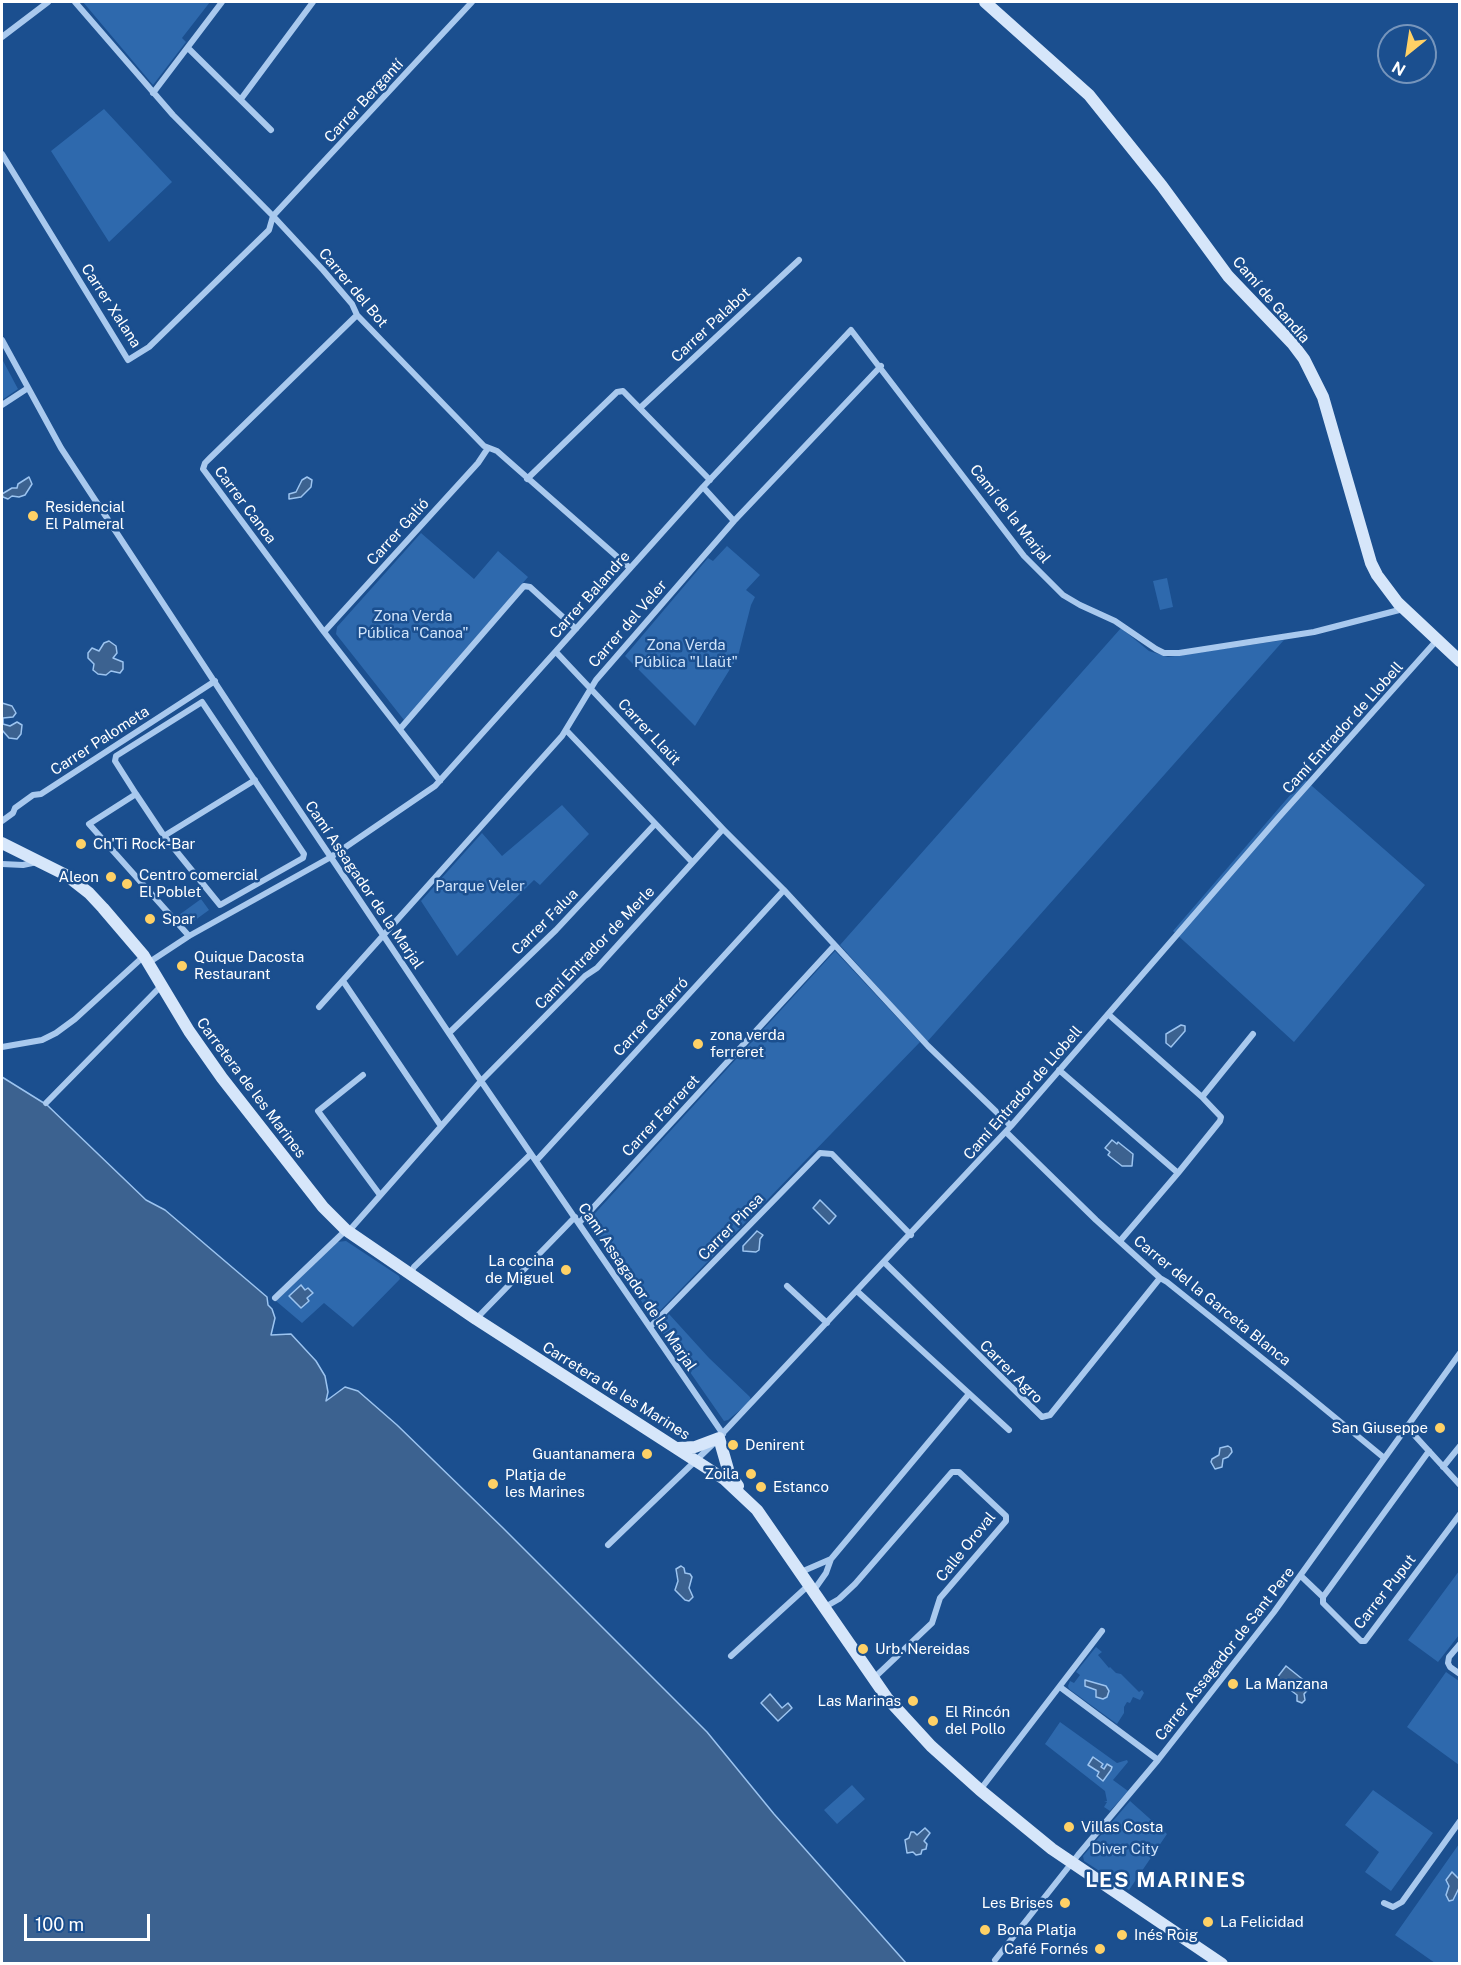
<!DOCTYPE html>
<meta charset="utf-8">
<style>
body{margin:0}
#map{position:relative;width:1461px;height:1965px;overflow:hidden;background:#1b4f8f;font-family:"Public Sans",sans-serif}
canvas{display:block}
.frame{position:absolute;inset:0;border:3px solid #fff;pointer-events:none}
.north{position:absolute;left:1377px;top:24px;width:60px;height:60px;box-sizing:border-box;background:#1b4f8f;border:2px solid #7695bc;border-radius:50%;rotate:210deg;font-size:16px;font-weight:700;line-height:24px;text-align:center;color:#fff}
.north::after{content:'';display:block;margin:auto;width:21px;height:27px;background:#ffd166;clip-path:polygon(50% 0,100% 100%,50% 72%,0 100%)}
.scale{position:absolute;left:24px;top:1914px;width:126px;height:27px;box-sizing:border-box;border:3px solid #fff;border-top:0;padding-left:8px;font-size:18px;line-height:21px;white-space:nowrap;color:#fff;-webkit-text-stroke:4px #1b4f8f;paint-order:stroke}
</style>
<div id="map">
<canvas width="1461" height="1965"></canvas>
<div class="frame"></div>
<div class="north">N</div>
<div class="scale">100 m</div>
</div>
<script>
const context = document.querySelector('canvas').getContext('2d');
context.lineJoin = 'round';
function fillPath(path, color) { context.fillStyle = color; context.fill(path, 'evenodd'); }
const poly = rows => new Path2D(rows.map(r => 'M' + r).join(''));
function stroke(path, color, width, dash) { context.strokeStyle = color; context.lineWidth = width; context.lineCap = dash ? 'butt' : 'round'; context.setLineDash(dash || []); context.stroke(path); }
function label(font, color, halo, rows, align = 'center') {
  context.font = font + ' "Public Sans",sans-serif'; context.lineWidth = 5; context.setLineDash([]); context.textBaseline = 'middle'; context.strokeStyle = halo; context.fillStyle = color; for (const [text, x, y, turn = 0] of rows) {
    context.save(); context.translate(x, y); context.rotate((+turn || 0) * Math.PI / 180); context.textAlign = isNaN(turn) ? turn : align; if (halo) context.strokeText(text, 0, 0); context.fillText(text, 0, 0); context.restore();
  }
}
fillPath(poly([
 [83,2,210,2,182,38,186,42,153,85],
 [104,109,172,182,109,242,51,151],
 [2,359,18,389,2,400],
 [421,533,474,579,498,551,528,577,404,720,336,634,337,627],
 [727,546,760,575,746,590,755,597,751,605,738,656,695,726,625,656,708,558,713,561],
 [1167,578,1173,607,1160,610,1153,581],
 [1121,628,1149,651,1168,657,1284,640,927,1042,840,945],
 [1304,779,1425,885,1294,1042,1173,931],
 [562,805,589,834,540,885,534,880,457,956,421,901,482,833,502,856],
 [201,899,209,910,187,926,179,915],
 [835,951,920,1042,653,1318,587,1222],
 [346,1241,399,1276,400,1279,353,1327,324,1303,302,1323,276,1301,337,1242],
 [669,1314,709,1358,750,1397,751,1401,728,1420,724,1421,660,1329,662,1322],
 [1459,1571,1459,1635,1438,1662,1408,1640],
 [1096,1647,1102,1652,1098,1655,1109,1668,1110,1667,1116,1673,1121,1674,1139,1692,1142,1690,1144,1693,1140,1700,1133,1697,1130,1703,1127,1702,1124,1707,1124,1713,1117,1724,1069,1689,1068,1686,1070,1681,1074,1683,1080,1675,1076,1672],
 [1446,1672,1459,1681,1459,1765,1407,1727],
 [1060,1722,1117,1763,1127,1760,1128,1762,1113,1780,1128,1791,1110,1811,1104,1807,1107,1802,1104,1802,1107,1801,1105,1791,1045,1744],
 [852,1785,865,1799,837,1824,824,1810],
 [1373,1790,1433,1833,1391,1891,1365,1872,1379,1852,1345,1825],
 [1130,1801,1167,1834,1129,1890,1084,1861,1083,1856],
 [1459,1844,1459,1963,1435,1963,1395,1935]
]), '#2e69ad');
const water = poly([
 [29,477,32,484,25,495,19,497,12,496,8,499,3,497,2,494,12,488,17,488,18,484,29,477],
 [307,477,312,480,311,487,301,497,289,499,289,494,296,492,302,480,307,477],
 [109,641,116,646,117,653,113,658,123,662,123,669,120,673,111,671,106,675,98,674,93,670,94,664,88,658,88,653,92,648,99,651,104,643,109,641],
 [2,703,12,706,16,713,13,717,3,718,3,724,10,726,17,722,22,725,21,734,17,739,9,738,2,730,2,703],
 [1181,1025,1185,1026,1185,1031,1171,1047,1166,1043,1166,1034,1181,1025],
 [2,1077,47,1105,146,1200,165,1210,267,1297,268,1305,272,1309,275,1318,271,1335,291,1334,316,1361,325,1376,328,1392,326,1401,345,1387,358,1391,397,1425,503,1528,707,1732,774,1814,906,1963,2,1963,2,1077],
 [1112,1140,1117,1144,1118,1142,1133,1154,1132,1166,1122,1166,1108,1155,1110,1152,1105,1148,1112,1140],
 [820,1200,836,1216,829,1224,813,1208,820,1200],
 [757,1231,763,1235,760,1239,759,1250,756,1252,743,1251,743,1246,757,1231],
 [301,1285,305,1290,308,1288,313,1293,307,1298,309,1301,301,1308,289,1296,301,1285],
 [1228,1446,1231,1448,1232,1452,1228,1457,1223,1459,1222,1467,1215,1469,1211,1462,1212,1459,1219,1455,1220,1448,1228,1446],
 [681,1566,684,1568,685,1573,690,1574,692,1577,689,1588,693,1597,689,1601,685,1600,675,1590,678,1581,676,1569,681,1566],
 [1286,1666,1311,1686,1304,1694,1305,1700,1302,1703,1297,1701,1297,1695,1276,1679,1286,1666],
 [1085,1680,1106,1686,1109,1691,1107,1697,1103,1699,1096,1697,1096,1690,1085,1686,1085,1680],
 [770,1694,782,1708,788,1703,792,1708,778,1721,761,1703,770,1694],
 [1093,1757,1103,1764,1101,1767,1104,1769,1107,1764,1112,1767,1111,1770,1103,1781,1097,1776,1099,1772,1088,1765,1093,1757],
 [925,1828,930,1833,924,1841,927,1844,926,1849,922,1850,921,1854,916,1855,913,1852,907,1853,905,1840,909,1838,911,1832,914,1832,917,1835,925,1828],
 [1452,1872,1459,1879,1459,1888,1453,1900,1449,1901,1446,1895,1449,1886,1446,1880,1452,1872]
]);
fillPath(water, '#3c6290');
stroke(water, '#9cc4f0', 1.5);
stroke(poly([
 [75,2,173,115,273,216,323,270,352,304,357,315,484,446,497,451,630,568],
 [2,37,48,2],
 [188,48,271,130],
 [153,93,222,2],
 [241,99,313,2],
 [2,154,128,360,149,347,269,230,273,216,472,2],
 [357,315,210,458,205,463,203,469,324,632,440,781],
 [2,340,61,448,269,765,481,1081,723,1434],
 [2,405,28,388],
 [640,408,799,260],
 [527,479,617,392,623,391,710,480],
 [703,487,734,521],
 [324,632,478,463,488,448],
 [556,652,723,829,784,890,928,1046,1011,1126],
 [400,729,524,586,530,587,576,629],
 [566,730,692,862],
 [136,794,115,761,116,756,202,702,304,854,303,858,220,905,164,836,136,794,89,824,189,936],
 [2,821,13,813,15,808,33,795,41,794,215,681],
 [164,836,255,780],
 [2,864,23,865,37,862],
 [148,963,189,936,331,857,435,786,703,487,851,330,1024,556,1063,595,1080,605,1115,621,1156,649,1164,653,1179,653,1314,632,1403,609],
 [343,981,441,1126],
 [319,1007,562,736,596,680,734,521,881,366],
 [1108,1014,1202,1097,1221,1117,1220,1121,1178,1173,1120,1241],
 [449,1033,556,930,655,824],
 [2,1047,42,1040,56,1033,75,1019,144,956],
 [1059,1070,1178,1173],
 [363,1075,318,1111,380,1195],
 [1202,1097,1253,1034],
 [46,1103,161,986],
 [1006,1132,1096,1220,1160,1278,1167,1282,1293,1383,1383,1457],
 [536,1161,784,890],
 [579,1223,834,946],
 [348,1232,481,1081,585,976,597,968,723,829],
 [885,1263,1042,1417,1050,1415,1160,1278],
 [410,1274,414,1267,531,1154],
 [787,1286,827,1323],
 [858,1292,1009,1430],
 [275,1298,346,1230],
 [476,1319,575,1217],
 [650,1327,820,1153,832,1154,911,1235],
 [1406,1426,1460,1485],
 [721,1435,1011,1126,1279,817,1437,640],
 [1443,1467,1460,1446],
 [608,1545,714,1443],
 [801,1572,831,1559],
 [1301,1576,1323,1597,1323,1603,1361,1641,1365,1641,1460,1514],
 [814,1590,826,1573,831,1559,969,1394],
 [1323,1597,1429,1451],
 [825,1607,839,1599,855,1584,952,1472,959,1472,1006,1516,1006,1521,940,1598,932,1623,874,1678],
 [1460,1644,1449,1657,1448,1663,1450,1667,1460,1674],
 [731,1656,810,1584],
 [1060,1687,1158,1760],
 [980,1790,1102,1631],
 [1384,1903,1393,1907,1402,1902,1460,1821],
 [995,1960,1078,1855,1158,1760,1274,1612,1460,1353]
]), '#a9c9ee', 6);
stroke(poly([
 [985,2,1089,95,1162,186,1228,276,1292,343,1304,359,1323,397,1371,563,1377,575,1398,603,1460,661],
 [2,843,66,875,89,893,103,908,144,956,189,1031,222,1078,323,1207,346,1230,476,1319,724,1479,757,1510,887,1698,931,1746,980,1790,1052,1849,1222,1964],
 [678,1448,695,1447,719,1438,729,1473,738,1486]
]), '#d6e6fa', 12);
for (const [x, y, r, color] of [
 [33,516,6,"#ffd166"],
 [81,844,6,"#ffd166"],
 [111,877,6,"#ffd166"],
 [127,884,6,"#ffd166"],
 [150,919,6,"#ffd166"],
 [182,966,6,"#ffd166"],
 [698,1044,6,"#ffd166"],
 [566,1270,6,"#ffd166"],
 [1440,1428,6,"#ffd166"],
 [733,1445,6,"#ffd166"],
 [647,1454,6,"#ffd166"],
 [751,1474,6,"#ffd166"],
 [493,1484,6,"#ffd166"],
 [761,1487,6,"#ffd166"],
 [863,1649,6,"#ffd166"],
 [1233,1684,6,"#ffd166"],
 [913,1701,6,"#ffd166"],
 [933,1721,6,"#ffd166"],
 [1069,1827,6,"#ffd166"],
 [1065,1903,6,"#ffd166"],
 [1208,1922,6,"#ffd166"],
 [985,1930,6,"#ffd166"],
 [1122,1935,6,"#ffd166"],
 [1100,1949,6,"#ffd166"]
]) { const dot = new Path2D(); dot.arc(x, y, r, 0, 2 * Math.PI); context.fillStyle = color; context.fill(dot); stroke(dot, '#1b4f8f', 2); }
label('15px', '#fff', '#1b4f8f', [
 ["Carrer Bergantí",364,101,-47],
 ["Carrer del Bot",353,288,50],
 ["Camí de Gandia",1271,300,49],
 ["Carrer Xalana",111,306,57],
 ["Carrer Palabot",711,325,-43],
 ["Carrer Canoa",245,505,53],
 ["Camí de la Marjal",1010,514,52],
 ["Carrer Galió",398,532,-48],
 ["Carrer Balandre",590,595,-48],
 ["Carrer del Veler",628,624,-49],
 ["Camí Entrador de Llobell",1343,728,-48],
 ["Carrer Llaüt",649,732,47],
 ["Carrer Palometa",100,741,-33],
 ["Camí Assagador de la Marjal",364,885,56],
 ["Carrer Falua",545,922,-45],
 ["Camí Entrador de Merle",595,948,-46],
 ["Carrer Gafarró",651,1017,-47],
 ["Carretera de les Marines",251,1088,53],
 ["Camí Entrador de Llobell",1023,1093,-49],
 ["Carrer Ferreret",661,1116,-47],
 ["Carrer Pinsa",731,1227,-46],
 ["Camí Assagador de la Marjal",637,1287,56],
 ["Carrer del la Garceta Blanca",1212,1301,39],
 ["Carrer Agro",1011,1372,45],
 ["Carretera de les Marines",616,1391,32],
 ["Calle Oroval",966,1547,-51],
 ["Carrer Puput",1385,1592,-52],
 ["Carrer Assagador de Sant Pere",1225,1654,-52]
]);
label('15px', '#fff', '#1b4f8f', [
 ["Residencial",45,507],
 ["El Palmeral",45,524],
 ["Ch'Ti Rock-Bar",93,844],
 ["Centro comercial",139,875],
 ["El Poblet",139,892],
 ["Aleon",99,877,"right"],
 ["Spar",162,919],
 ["Quique Dacosta",194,957],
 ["Restaurant",194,974],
 ["zona verda",710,1035],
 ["ferreret",710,1052],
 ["La cocina",554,1261,"right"],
 ["de Miguel",554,1278,"right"],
 ["San Giuseppe",1428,1428,"right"],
 ["Denirent",745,1445],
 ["Guantanamera",635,1454,"right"],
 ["Zoila",739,1474,"right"],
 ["Platja de",505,1475],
 ["les Marines",505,1492],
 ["Estanco",773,1487],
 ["Urb. Nereidas",875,1649],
 ["La Manzana",1245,1684],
 ["Las Marinas",901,1701,"right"],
 ["El Rincón",945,1712],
 ["del Pollo",945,1729],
 ["Villas Costa",1081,1827],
 ["Les Brises",1053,1903,"right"],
 ["La Felicidad",1220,1922],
 ["Bona Platja",997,1930],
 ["Inés Roig",1134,1935],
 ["Café Fornés",1088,1949,"right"]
], 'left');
label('15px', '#cfe3fa', '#1b4f8f', [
 ["Zona Verda",413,616],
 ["Pública \"Canoa\"",413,633],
 ["Zona Verda",686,645],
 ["Pública \"Llaüt\"",686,662],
 ["Parque Veler",480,886],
 ["Diver City",1125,1849]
]);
context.letterSpacing = '1.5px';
label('bold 21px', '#fff', '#1b4f8f', [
 ["LES MARINES",1166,1881]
]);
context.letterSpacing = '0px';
</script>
